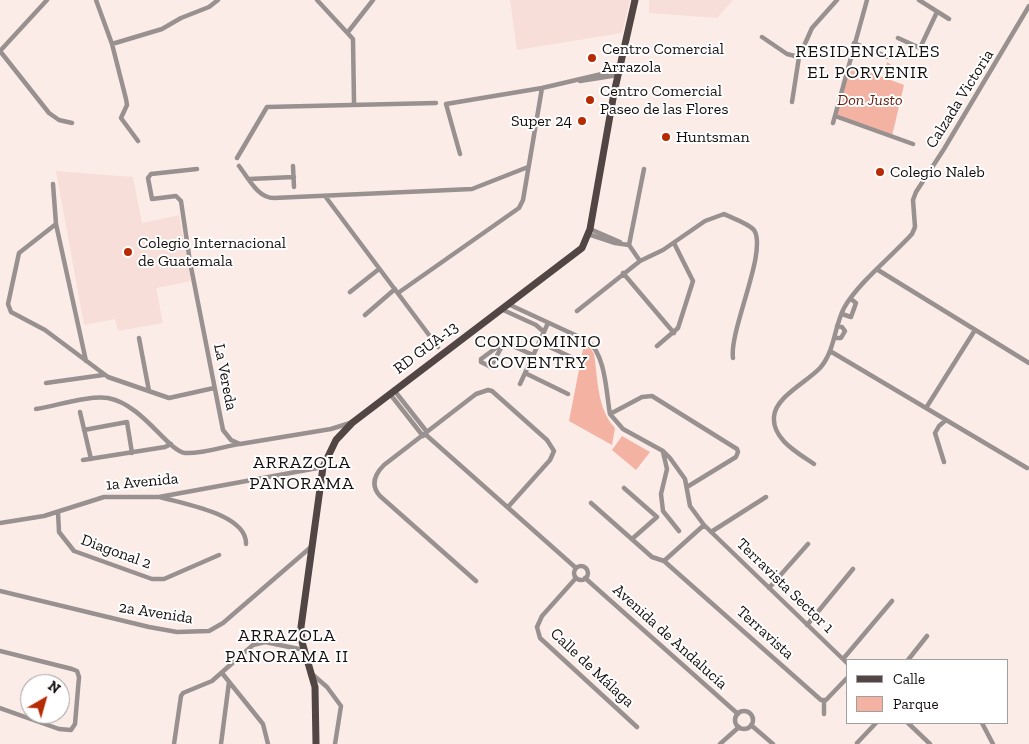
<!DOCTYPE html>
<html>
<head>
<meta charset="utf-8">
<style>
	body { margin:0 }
	#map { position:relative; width:1029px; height:744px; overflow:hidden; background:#fcece7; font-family:"Zilla Slab",serif }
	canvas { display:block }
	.legend { position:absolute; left:846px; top:659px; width:162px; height:65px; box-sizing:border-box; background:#fff; border:1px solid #a19f9f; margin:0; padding:6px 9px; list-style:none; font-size:15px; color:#150f0e }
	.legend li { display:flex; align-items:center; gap:10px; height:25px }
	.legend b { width:25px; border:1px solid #a19f9f }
	.north { position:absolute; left:20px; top:674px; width:50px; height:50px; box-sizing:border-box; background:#fff; border:1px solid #a19f9f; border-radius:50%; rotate:38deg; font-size:14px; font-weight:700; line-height:20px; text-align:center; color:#150f0e }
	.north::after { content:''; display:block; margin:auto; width:18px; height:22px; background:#b62b02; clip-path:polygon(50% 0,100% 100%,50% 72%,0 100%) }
</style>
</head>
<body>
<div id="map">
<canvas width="1029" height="744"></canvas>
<ul class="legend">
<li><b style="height:6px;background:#514643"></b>Calle</li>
<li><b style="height:14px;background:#f4b2a2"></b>Parque</li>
</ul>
<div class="north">N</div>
</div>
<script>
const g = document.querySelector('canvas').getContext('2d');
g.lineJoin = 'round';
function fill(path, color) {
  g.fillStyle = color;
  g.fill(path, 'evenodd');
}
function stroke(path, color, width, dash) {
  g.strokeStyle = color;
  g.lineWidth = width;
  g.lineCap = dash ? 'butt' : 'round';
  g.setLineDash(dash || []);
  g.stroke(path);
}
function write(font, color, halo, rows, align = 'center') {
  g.font = font + ' "Zilla Slab",serif';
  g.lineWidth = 4;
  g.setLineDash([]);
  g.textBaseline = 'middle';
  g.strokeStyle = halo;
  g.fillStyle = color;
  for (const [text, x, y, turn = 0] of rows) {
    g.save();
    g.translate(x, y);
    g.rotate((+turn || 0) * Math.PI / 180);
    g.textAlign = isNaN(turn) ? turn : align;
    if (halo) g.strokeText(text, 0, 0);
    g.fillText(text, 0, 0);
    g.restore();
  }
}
fill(new Path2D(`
	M510,0H630L622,33L517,50Z
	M649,0H733L717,18L649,13Z
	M56,171L133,177L142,223L179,215L191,281L156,288L163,323L118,331L115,319L84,325Z`), '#f7ded8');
fill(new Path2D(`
	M887,62L896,68L893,79L884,75Z
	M848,64L904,85L892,136L835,116Z
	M584,344L590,347L594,354C598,379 597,409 615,428L612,445L569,421Z
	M622,436L650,452L636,470L612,450Z`), '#f4b2a2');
stroke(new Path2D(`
	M96,0L112,44L126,99L127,105L121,118L138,141
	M317,0L353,39L354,103
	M919,0L949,19
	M348,32L373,0
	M762,37L787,54L799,57
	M898,38L920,48L937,12
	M854,43L888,57
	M112,44L162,29L181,18L209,7L218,0
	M0,51L49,113L59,120L72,123
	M0,51L47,0
	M580,81L618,75
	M792,102L799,57L812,28L837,0
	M835,116L913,144
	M833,123L867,0
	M460,154L446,104L542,88L619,70
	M237,158L267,107L436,103
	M239,166C249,179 258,198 274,198L472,189L528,167
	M293,166L294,187
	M197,169L151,174L148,178L152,199L176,196L181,201L190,262L223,430L231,440L240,444L331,429L350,423
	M249,179L294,177
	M53,184L56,224L86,361
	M325,196L438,347
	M56,224L19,253L8,304L11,312L45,330L108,377L169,398L214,388
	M590,229L620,242
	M588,234L615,243L629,245
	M640,261L629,245L644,169
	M878,270L1029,363
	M623,273L674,333
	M350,292L379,269
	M398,293L519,208L523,200L542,88
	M508,304L588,341C606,356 606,392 610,414L623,429L663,451L670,458L685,479L690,506L704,525L848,664
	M501,309L536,325L544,332
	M577,311L640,261L663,250L705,221L724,214C732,218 748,223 754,230C768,251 729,330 733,358
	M842,314L851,317L856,303L851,299
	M365,315L395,289
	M139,338L149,391
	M834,338H841L845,331L842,327L837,326
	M504,342L491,367L481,362V359L504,342L533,355
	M539,342L573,358
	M657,346L678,328L693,281L674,243
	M830,351L1027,468
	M525,373L568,394
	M46,383L103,375
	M520,384L548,323
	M394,390L427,432
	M390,394L423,436
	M926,408L975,330
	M36,409C56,406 89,395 108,398C142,404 168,451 185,453C202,454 222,447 239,444
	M80,412L91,459
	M610,414L642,397L652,396L737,449L738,452L736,457L687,487
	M84,430L127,422L132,453
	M425,434L576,568
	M663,452L667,469L661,494L663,511L679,531
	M83,460L165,447L171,444
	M944,462L935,433L939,426L946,420
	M814,464C798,453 772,439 774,417C775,397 807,382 820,368C835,351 834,327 844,308C857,284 893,255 912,234L915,227L913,200L916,192L944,149L1029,6
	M624,488L657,517L632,539
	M160,497C184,504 247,514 246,544
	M591,503L652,557L664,561L821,700H826L848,677
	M58,512L59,532L74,551L152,579H164L219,555
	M0,523L44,516L104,497H159L323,467
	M711,532L766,497
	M664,561L704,525
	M574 573a7 7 0 1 1 14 0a7 7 0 1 1-14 0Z
	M576,578L542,616L537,627L540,638L637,727
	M585,578L738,714
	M476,581L380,496C370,485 375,474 384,465L476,394L488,390L492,391L547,440L554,451L550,460L508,507
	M769,588L808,544
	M0,591L149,627L177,632L209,631L223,623L311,547
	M807,625L853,569
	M0,651L72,669L77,671L79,677L75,724L71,730L59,729L0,708
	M843,659L892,601
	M908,660L927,636
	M222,673L263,724L268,744
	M312,674L327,687L341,706L335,744
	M735 720a9 9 0 1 1 18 0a9 9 0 1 1-18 0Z
	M824,714V701
	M908,723L930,744
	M982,723L993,744
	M751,725L773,744
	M857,743L876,723
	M174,744L181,696L183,693L212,681L253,645L265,642L304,650
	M221,744L229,682
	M720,744L739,727`), '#989190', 4.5);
stroke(new Path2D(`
	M316,744L315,687L302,642L301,627L323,467L336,440L352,423L582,248L590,229L614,93L635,0`), '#514643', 7);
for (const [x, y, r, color] of [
	[592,58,5,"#b62b02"],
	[590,100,5,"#b62b02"],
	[582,121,5,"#b62b02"],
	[666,137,5,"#b62b02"],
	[880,172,5,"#b62b02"],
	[128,252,5,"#b62b02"]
]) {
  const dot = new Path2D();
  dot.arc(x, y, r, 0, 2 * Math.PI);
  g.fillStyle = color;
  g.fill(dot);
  stroke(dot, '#fff', 2);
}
write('16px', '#150f0e', '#fff', [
	["Centro Comercial",602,49],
	["Arrazola",602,67],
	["Centro Comercial",600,91],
	["Paseo de las Flores",600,109],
	["Super 24",572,121,"right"],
	["Huntsman",676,137],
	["Colegio Naleb",890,172],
	["Colegio Internacional",138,243],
	["de Guatemala",138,261]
], 'left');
write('16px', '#150f0e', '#fff', [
	["Calzada Victoria",960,99,-58],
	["RD GUA-13",426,348,-37],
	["La Vereda",225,377,79],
	["1a Avenida",142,482,-5],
	["Diagonal 2",116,552,20],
	["Terravista Sector 1",785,586,44],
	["2a Avenida",156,613,9],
	["Terravista",765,633,42],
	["Avenida de Andalucía",670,637,42],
	["Calle de Málaga",592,668,43]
]);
write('italic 16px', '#651e0d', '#fff', [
	["Don Justo",870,100]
]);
g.letterSpacing = '1px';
write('18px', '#150f0e', '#fff', [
	["RESIDENCIALES",868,52],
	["EL PORVENIR",868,73],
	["CONDOMINIO",538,342],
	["COVENTRY",538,363],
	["ARRAZOLA",302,463],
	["PANORAMA",302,484],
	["ARRAZOLA",287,636],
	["PANORAMA II",287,657]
]);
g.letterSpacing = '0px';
</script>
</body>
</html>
